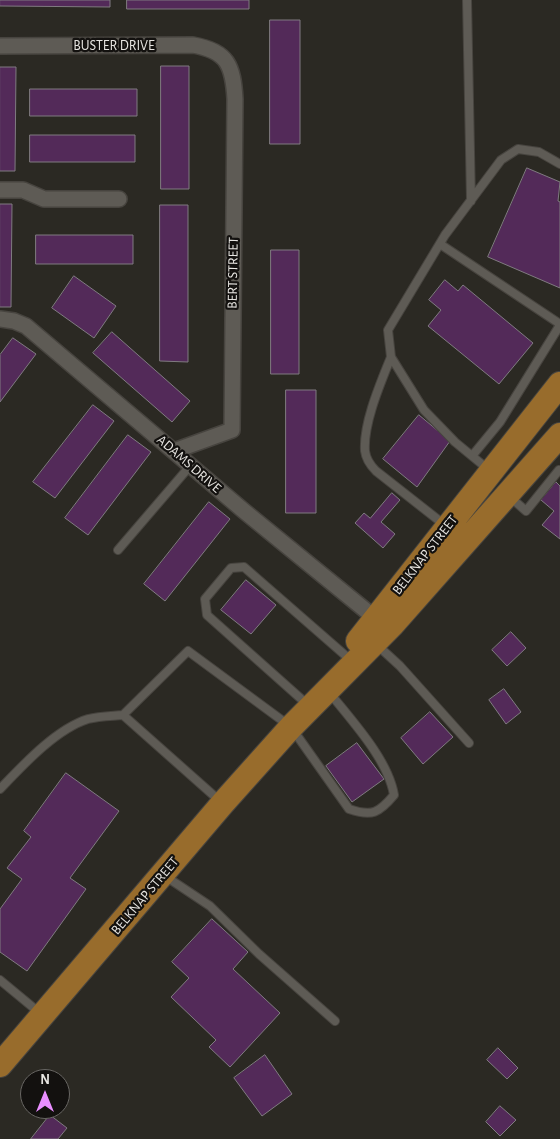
<!DOCTYPE html>
<html>
<head>
<meta charset="utf-8">
<style>
	body { margin:0 }
	#map { position:relative; width:560px; height:1139px; overflow:hidden; background:#2b2923; font-family:"Alegreya Sans",sans-serif }
	canvas { display:block }
	.north { position:absolute; left:20px; top:1069px; width:50px; height:50px; box-sizing:border-box; background:#13110f; border:1px solid #686663; border-radius:50%; rotate:0deg; font-size:14px; font-weight:700; line-height:20px; text-align:center; color:#e7e5e1 }
	.north::after { content:''; display:block; margin:auto; width:18px; height:22px; background:#e98eff; clip-path:polygon(50% 0,100% 100%,50% 72%,0 100%) }
</style>
</head>
<body>
<div id="map">
<canvas width="560" height="1139"></canvas>
<div class="north">N</div>
</div>
<script>
const g = document.querySelector('canvas').getContext('2d');
g.lineJoin = 'round';
function fill(path, color) {
  g.fillStyle = color;
  g.fill(path, 'evenodd');
}
function stroke(path, color, width, dash) {
  g.strokeStyle = color;
  g.lineWidth = width;
  g.lineCap = dash ? 'butt' : 'round';
  g.setLineDash(dash || []);
  g.stroke(path);
}
function write(font, color, halo, rows, align = 'center') {
  g.font = font + ' "Alegreya Sans",sans-serif';
  g.lineWidth = 4.5;
  g.setLineDash([]);
  g.textBaseline = 'middle';
  g.strokeStyle = halo;
  g.fillStyle = color;
  for (const [text, x, y, turn = 0] of rows) {
    g.save();
    g.translate(x, y);
    g.rotate((+turn || 0) * Math.PI / 180);
    g.textAlign = isNaN(turn) ? turn : align;
    if (halo) g.strokeText(text, 0, 0);
    g.fillText(text, 0, 0);
    g.restore();
  }
}
const building = new Path2D(`
	M0,0H110V7L0,6Z
	M127,0H249V9H127Z
	M270,20H300V144H270Z
	M161,66H189V189H161Z
	M0,67H16L15,171H0Z
	M30,89H137V116H30Z
	M30,135H135V162H30Z
	M527,168L560,182L558,201L560,202V288L488,257Z
	M0,204H12L11,307H0Z
	M160,205H188V362L160,361Z
	M36,235H133V264H36Z
	M271,250H299V374H271Z
	M74,276L116,306L94,338L52,308Z
	M445,280L458,291L463,285L533,343L499,384L428,326L441,310L429,300Z
	M112,332L190,401L172,422L93,353Z
	M13,338L36,354L0,402V355Z
	M286,390H316V513H286Z
	M93,405L114,421L55,498L33,482Z
	M419,415L450,441L417,487L383,459Z
	M128,435L151,452L88,535L65,518Z
	M556,482L560,486V539L542,525L554,511L541,500Z
	M392,493L400,500L381,522L395,534L383,548L355,523L364,513L370,518Z
	M209,502L230,519L165,601L144,584Z
	M246,580L276,605L251,634L221,610Z
	M511,632L526,648L507,666L492,650Z
	M504,689L521,712L506,724L489,700Z
	M430,712L453,737L423,764L401,738Z
	M357,743L384,779L352,802L326,766Z
	M66,773L119,811L70,878L86,889L27,971L0,952V909L22,879L7,868L31,837L24,831Z
	M212,919L248,952L233,969L280,1013L230,1067L209,1047L216,1040L171,997L189,978L172,962Z
	M498,1048L518,1068L507,1079L487,1060Z
	M265,1055L292,1094L262,1116L234,1078Z
	M500,1106L516,1120L500,1136L486,1122Z
	M50,1115L67,1128L58,1139H31Z`);
fill(building, '#532a59');
stroke(building, '#807b81', 1);
const lane = new Path2D(`
	M467,0L471,201
	M440,244L560,324
	M391,357C381,382 363,423 365,451C366,459 371,466 376,471L446,526
	M472,456L500,422L560,325
	M489,470L455,442L424,410L391,357L388,330L445,235L501,160L518,149L539,152L560,164
	M509,496L526,511L559,470
	M118,550L190,466
	M376,644L400,666L469,743
	M308,705L207,615L205,599L231,568L244,567L346,656
	M0,789C23,765 56,729 88,719C99,716 112,716 123,715
	M221,802L123,715L188,651L291,727L349,809C372,817 379,813 394,795C388,759 351,720 329,692
	M165,876L210,906L259,954L335,1021
	M0,980L41,1014`);
const street = new Path2D(`
	M0,46L193,45C228,51 233,66 235,99L232,430L174,451
	M0,190H23L44,199H119
	M0,319L14,321L26,326L244,511L375,618`);
const primary = new Path2D(`
	M358,641L560,384
	M0,1065L223,803L291,727L393,624L560,435`);
stroke(lane, '#47443f', 10);
stroke(street, '#47443f', 18);
stroke(primary, '#47443f', 26);
stroke(lane, '#5e5b55', 8);
stroke(street, '#5e5b55', 15);
stroke(primary, '#986c2c', 24);
write('14px', '#e7e5e1', '#13110f', [
	["BUSTER DRIVE",114,46],
	["BERT STREET",233,273,-89],
	["ADAMS DRIVE",189,464,41],
	["BELKNAP STREET",425,555,-52],
	["BELKNAP STREET",145,896,-50]
]);
</script>
</body>
</html>
